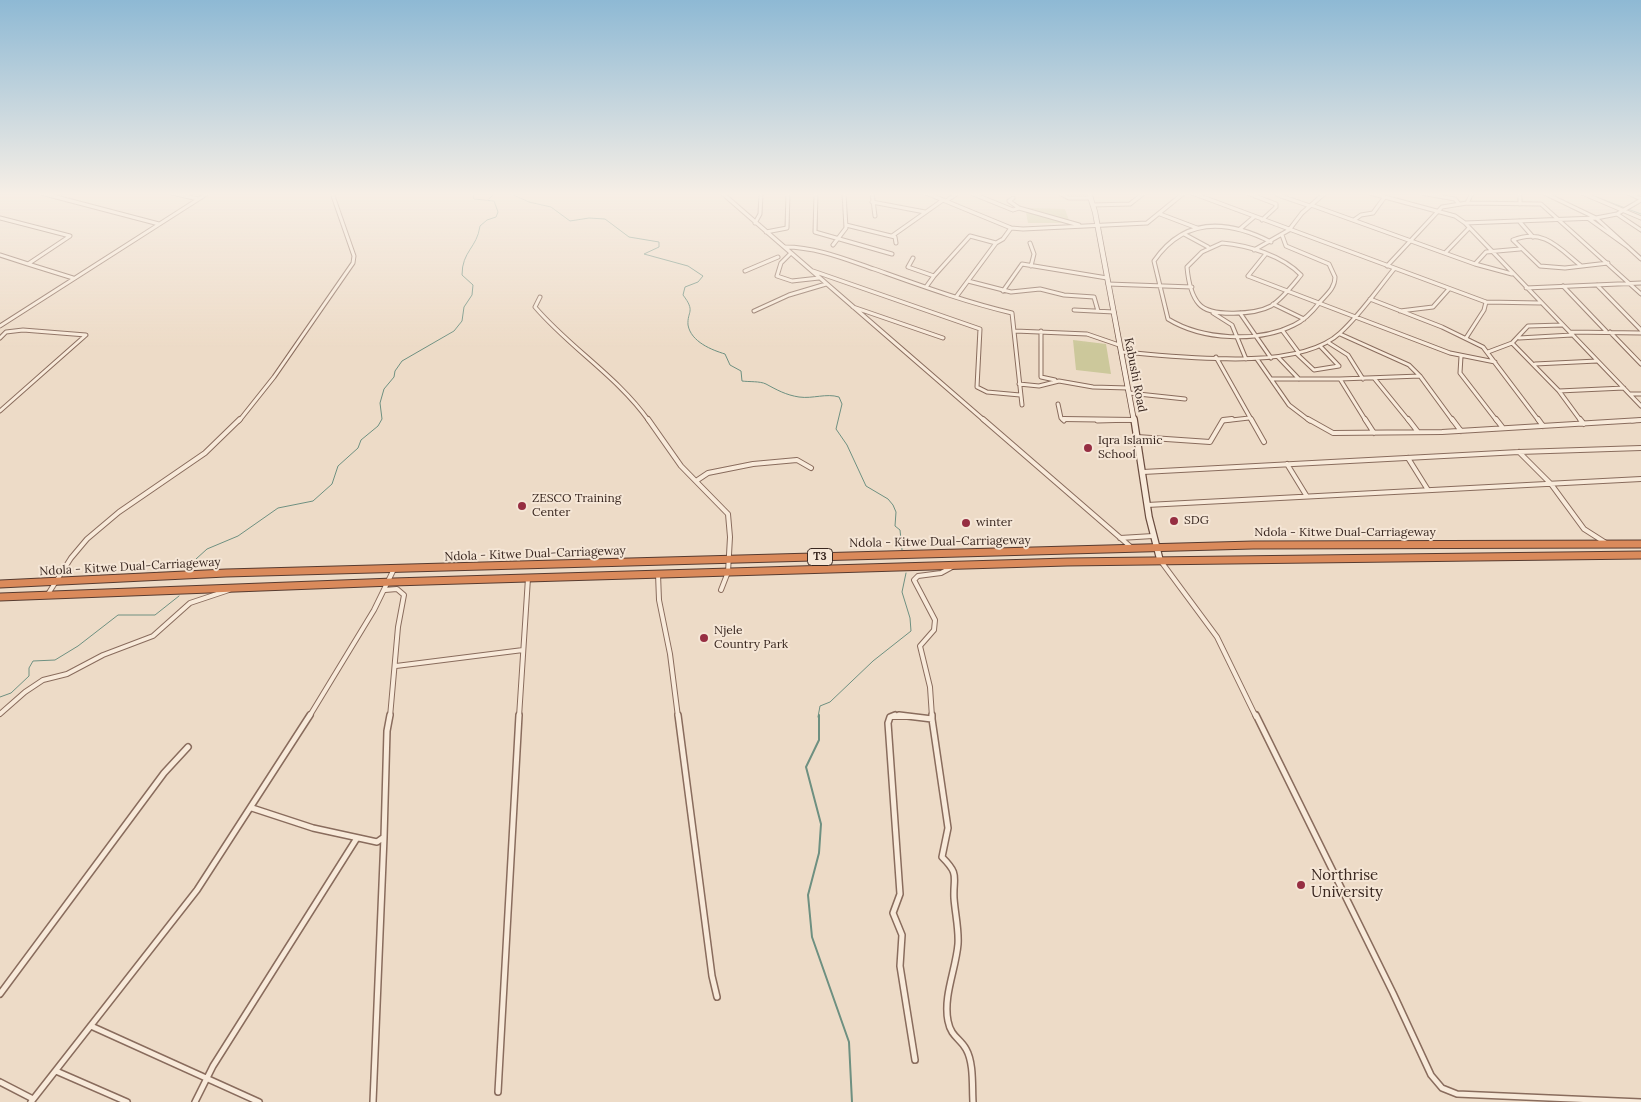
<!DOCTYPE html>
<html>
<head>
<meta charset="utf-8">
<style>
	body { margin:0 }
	canvas { display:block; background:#eddbc7 }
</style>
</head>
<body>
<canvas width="1641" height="1102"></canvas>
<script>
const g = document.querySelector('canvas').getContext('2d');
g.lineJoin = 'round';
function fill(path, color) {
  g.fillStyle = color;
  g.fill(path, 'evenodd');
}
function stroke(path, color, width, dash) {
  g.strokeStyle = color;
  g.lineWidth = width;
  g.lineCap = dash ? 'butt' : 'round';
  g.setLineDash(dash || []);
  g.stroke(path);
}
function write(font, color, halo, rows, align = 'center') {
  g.font = font + ' Lora,serif';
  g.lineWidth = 4;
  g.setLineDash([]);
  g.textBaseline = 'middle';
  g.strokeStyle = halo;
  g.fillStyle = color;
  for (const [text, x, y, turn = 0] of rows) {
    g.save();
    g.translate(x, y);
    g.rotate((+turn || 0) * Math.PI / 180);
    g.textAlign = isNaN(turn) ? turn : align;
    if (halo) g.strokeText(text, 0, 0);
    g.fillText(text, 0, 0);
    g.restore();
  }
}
fill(new Path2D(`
	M1025,208L1065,209L1070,223H1028Z
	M1073,340L1106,344L1111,374L1076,370Z`), '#ccc89b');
stroke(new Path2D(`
	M509,193L529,202L551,207L570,221L589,218L605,219L629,237L659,242V247L644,254L688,266L703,276L698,282L685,287L683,295C696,312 687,311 688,325C691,342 712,350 725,354L730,365L741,371L742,381C749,382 760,381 766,384C777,390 786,395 799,397C813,399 826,393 839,397L842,404L836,429L847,445L866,486L888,499L893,505L896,512L895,526L900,530L902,550
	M1586,193L1641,214
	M489,199L495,193
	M190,570L196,559L207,549L238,536L278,508L313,501L332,484L338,466L358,448L361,440L378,426L382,419L380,403L384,389L394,377L395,371L402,361L454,331L462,321L464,307L472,295L473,285L462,275C462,251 477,248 480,226L487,220L496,217L498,212L494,201L474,199L472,193
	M0,697L11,693L29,676V668L33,661L55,660L78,646L118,615H155L179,596
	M818,717L820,706L830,702L873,661L911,631L910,618L902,592L906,573`), '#6e9081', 1);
stroke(new Path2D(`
	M819,715V740L806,767L821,824L819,853L808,895L812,937L849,1042L852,1102`), '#6e9081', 2);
const streetFar2 = new Path2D(`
	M41,193L159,224
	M172,193L198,199
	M722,193L985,421
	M816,193L815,232L892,254
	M872,193L875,216
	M926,193L1011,228L1023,229L1147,223L1184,193
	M971,193L1013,210L1019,208
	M1059,193L1069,198H1091
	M1192,193L1486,302L1540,303
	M1247,193L1276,204V207L1262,220
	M1280,193L1278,195L1310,206
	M1370,193L1455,216L1465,223
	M1421,193L1455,199L1459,204
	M1520,193V204
	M1544,193L1596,218L1641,259
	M1582,193L1641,218
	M1628,193L1641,199
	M1013,198L1009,201L1019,208L1079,225
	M1641,200L1617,214L1596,218L1465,223L1641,406
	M946,201L958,193
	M872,202L925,212
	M1467,203L1472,193
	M1093,205L1130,204L1144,193
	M1311,205L1475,264L1512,274
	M1160,214L1197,228
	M1617,214L1641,230
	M0,218L70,236L28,264L73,278
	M1589,219L1628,247
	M1354,220L1361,215L1373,213L1384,198
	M1519,221L1533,237
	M755,223L760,214L761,193
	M846,225L895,237L896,243
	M1240,229L1254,217
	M766,232L787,228L788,193
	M1184,234L1208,247
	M892,236L943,200
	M1271,242C1228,220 1185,216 1154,261L1168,319C1202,340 1258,343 1294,325C1305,320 1313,311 1320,302C1327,294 1335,288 1335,277L1329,264L1286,246L1282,235
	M1030,243L1034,254L1031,266
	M1222,243C1248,245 1283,256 1301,275C1292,286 1283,298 1271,306C1256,314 1211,318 1199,304C1191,295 1188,278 1187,267L1202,252Z
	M833,245L846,228L844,193
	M785,247C816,247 845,259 874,269C919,285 965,302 1012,313L1022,405
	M1254,250L1289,230L1302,213L1325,193
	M791,253L781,263L777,276L792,281L819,278
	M1445,253L1469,228
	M0,255L28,264
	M1265,255L1248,276L1450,353L1495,362
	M913,258L908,267L934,276L970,236L996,243
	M1475,264L1486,252L1520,249
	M1580,265C1558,247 1543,228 1513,240L1540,266L1565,268L1608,263
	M1387,266L1442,207L1467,203L1541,204L1641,294
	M745,271L778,257
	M813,271L980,329L977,387L987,392L1020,395
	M968,281L1011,292L1040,289L1064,295L1094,297L1098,311
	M1108,284L1192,287
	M1597,285L1641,330
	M1563,286L1606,331
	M926,287L934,276
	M1526,288L1641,283
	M1003,291L1022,264L1107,278
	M540,297L535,307C570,348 617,376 649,421
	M956,297L996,243L1003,239L1011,228
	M1370,299L1442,327L1483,347L1539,421
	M1273,304L1304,319
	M853,307L943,338
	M1074,310L1114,312
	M754,311L789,295L826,284
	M1400,311L1433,307L1449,289
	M1213,313L1232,325L1246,359
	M1240,313L1271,358
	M0,326L208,193
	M1282,330L1299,353
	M1015,331L1087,334L1119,345
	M1041,331V377L1055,380
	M1570,332L1641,333
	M1610,332L1641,364
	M1340,334L1409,365L1420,376L1453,421
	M0,338L6,332L23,330L86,335L0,411
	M1466,338L1484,310L1486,302
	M1519,338L1572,335
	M1329,343L1348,355L1363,379
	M1512,343L1559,391L1624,388
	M1121,352C1177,356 1297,373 1340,333C1360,315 1377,290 1394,269
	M1488,352L1512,343L1528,326L1562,325
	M1297,354L1314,370L1339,366L1321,347
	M1461,356L1460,373L1497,421
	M1216,357L1252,421
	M1278,357L1299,379
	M1257,359L1289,405L1310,421
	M1535,364L1597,361
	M1374,378L1409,421
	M1271,379H1340
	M1019,384L1039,386L1059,381L1093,387L1128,388
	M1559,391L1581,421
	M1129,393L1185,399
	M1630,394H1641
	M1058,404L1061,418L1064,421
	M239,421L274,377L353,263L354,256L332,193
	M1097,421L1134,420
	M1223,421L1249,418
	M1366,421L1340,379L1420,376
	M1632,421L1641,420`);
const streetFar1 = new Path2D(`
	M648,419L681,466L728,514L730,537L728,572L721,590
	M983,419L1132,548
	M1063,419L1134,420
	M1251,419L1264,442
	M1308,419L1333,433L1442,432L1641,420
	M1365,419L1374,433
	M1408,419L1418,432
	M1452,419L1461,431
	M1496,419L1503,428
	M1538,419L1543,426
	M1580,419L1584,424
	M1137,437L1210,442L1223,420L1232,419
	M1519,452L1551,484L1584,529L1606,543
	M1408,458L1428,490
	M1287,464L1306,495
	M1143,472L1519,452L1641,448
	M696,481L708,473L753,464L797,460L811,468
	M1147,505L1641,479
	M1120,538L1153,536
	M1160,560L1217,637L1256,717
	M658,574L659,600L670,654L678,717
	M385,590L397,589L404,595L398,627L390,717
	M48,594L71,558L87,539L119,512L205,453L240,419
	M396,666L523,650
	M0,714L25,692L43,680L67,674L103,655L153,636L190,603L229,590
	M309,717L374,610L394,569
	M519,717L528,578
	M891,717H910
	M932,717L930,687L920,646L934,630L935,620L914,580L918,576L941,573L952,567`);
const street = new Path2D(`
	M678,715L712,976L717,997
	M895,715L890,717L888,723L900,894L893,913L902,935L900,966L915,1060
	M899,715L932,719V715
	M1256,715L1393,993L1431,1075L1442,1088L1457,1094L1641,1102
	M932,719L948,828L942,857C960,875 953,876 954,898C955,913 959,929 958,944C956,969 943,996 948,1021C951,1037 960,1038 966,1049C974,1063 972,1086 973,1102
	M252,808L313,828L377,842L384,837L387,731L390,715
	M0,994L164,773L188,747
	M91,1026L259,1102
	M56,1071L127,1102
	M0,1082L33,1099
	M498,1092L519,715
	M31,1102L197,890L310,715
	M195,1102L213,1066L357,838
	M373,1102L384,837`);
const secondaryFar1 = new Path2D(`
	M1089,193L1095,212L1134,421`);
const secondary = new Path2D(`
	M1134,419L1149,517L1160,560`);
const highway = new Path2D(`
	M0,584L226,573L1253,545L1641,544
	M0,597L393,582L1067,562L1641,555`);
stroke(streetFar2, '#896c5d', 5);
stroke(streetFar1, '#896c5d', 6);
stroke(street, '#896c5d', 8);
stroke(secondaryFar1, '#6b4d40', 6);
stroke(secondary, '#6b4d40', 8);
stroke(highway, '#573b30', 9);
stroke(streetFar2, '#f8eada', 3);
stroke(streetFar1, '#f8eada', 4);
stroke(street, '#f8eada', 5);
stroke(secondaryFar1, '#f8eada', 4.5);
stroke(secondary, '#f8eada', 5.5);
stroke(highway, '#da8a5b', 7);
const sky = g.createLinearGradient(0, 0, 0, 347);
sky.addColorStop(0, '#8eb9d4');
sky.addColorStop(0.56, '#f7efe6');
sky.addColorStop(1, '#f7efe600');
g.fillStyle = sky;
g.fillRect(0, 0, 1641, 347);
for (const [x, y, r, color] of [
	[1088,448,5,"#962e42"],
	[522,506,5,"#962e42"],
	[1174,521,5,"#962e42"],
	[966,523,5,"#962e42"],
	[704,638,5,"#962e42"],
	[1301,885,5,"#962e42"]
]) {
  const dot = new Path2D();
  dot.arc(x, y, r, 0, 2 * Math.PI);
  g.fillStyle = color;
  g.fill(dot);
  stroke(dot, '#f5e6d6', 2);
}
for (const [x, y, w] of [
	[820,557,25]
]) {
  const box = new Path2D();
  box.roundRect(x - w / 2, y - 8.5, w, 17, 4);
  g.fillStyle = '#f5e6d6';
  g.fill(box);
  stroke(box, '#392720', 1);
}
write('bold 11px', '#392720', null, [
	["T3",820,557]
]);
write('12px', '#392720', '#f5e6d6', [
	["Kabushi Road",1135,375,79],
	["Ndola - Kitwe Dual-Carriageway",1345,533],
	["Ndola - Kitwe Dual-Carriageway",940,542,-1],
	["Ndola - Kitwe Dual-Carriageway",535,554,-2],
	["Ndola - Kitwe Dual-Carriageway",130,567,-3]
]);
write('12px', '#392720', '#f5e6d6', [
	["Iqra Islamic",1098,441],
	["School",1098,455],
	["ZESCO Training",532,499],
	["Center",532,513],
	["SDG",1184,521],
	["winter",976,523],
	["Njele",714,631],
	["Country Park",714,645]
], 'left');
write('15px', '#392720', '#f5e6d6', [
	["Northrise",1311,876],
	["University",1311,893]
], 'left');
</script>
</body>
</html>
